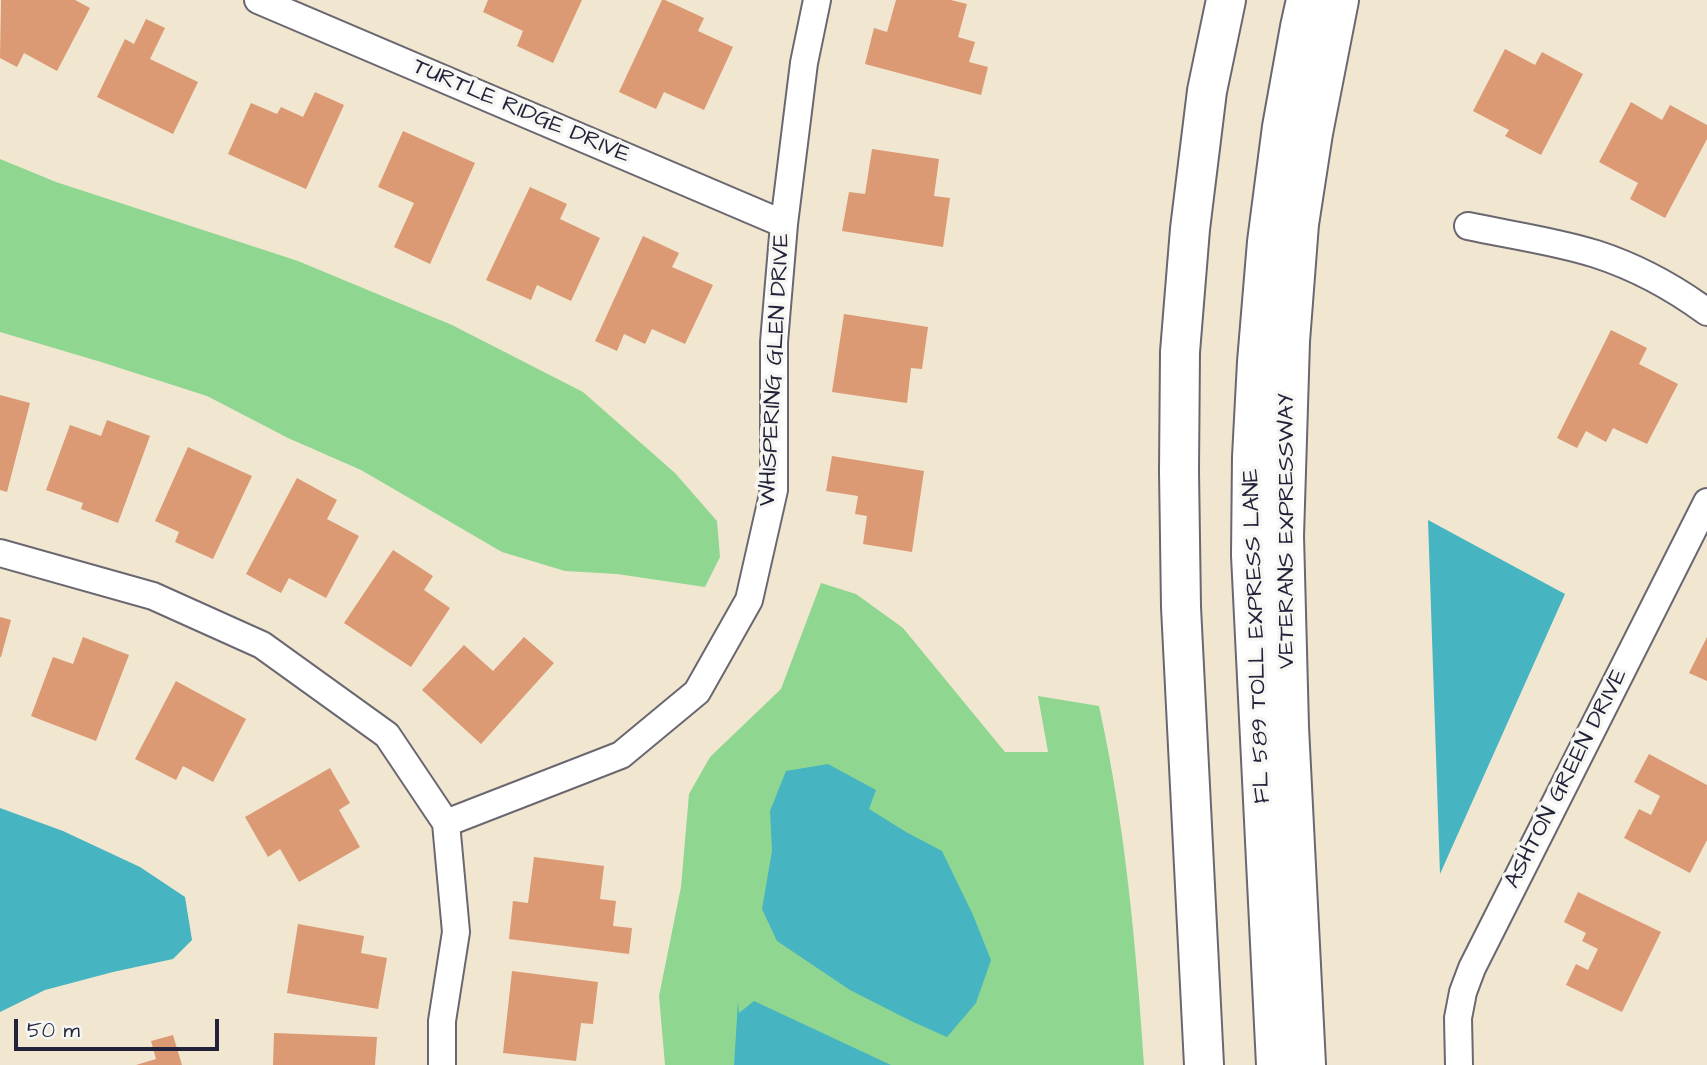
<!DOCTYPE html>
<html>
<head>
<meta charset="utf-8">
<style>
	body { margin:0 }
	#map { position:relative; width:1707px; height:1065px; overflow:hidden; background:#f1e7d1; font-family:"Architects Daughter",sans-serif }
	canvas { display:block }
	.scale { position:absolute; left:14px; top:1019px; width:205px; height:32px; box-sizing:border-box; border:4px solid #22223b; border-top:0; padding-left:9px; font-size:21px; line-height:24px; white-space:nowrap; color:#22223b; -webkit-text-stroke:5px #f6f6f2; paint-order:stroke }
</style>
</head>
<body>
<div id="map">
<canvas width="1707" height="1065"></canvas>
<div class="scale">50 m</div>
</div>
<script>
const g = document.querySelector('canvas').getContext('2d');
g.lineJoin = 'round';
function fill(path, color) {
  g.fillStyle = color;
  g.fill(path, 'evenodd');
}
function stroke(path, color, width, dash) {
  g.strokeStyle = color;
  g.lineWidth = width;
  g.lineCap = dash ? 'butt' : 'round';
  g.setLineDash(dash || []);
  g.stroke(path);
}
function write(font, color, halo, rows, align = 'center') {
  g.font = font + ' "Architects Daughter",sans-serif';
  g.lineWidth = 7;
  g.setLineDash([]);
  g.textBaseline = 'middle';
  g.strokeStyle = halo;
  g.fillStyle = color;
  for (const [text, x, y, turn = 0] of rows) {
    g.save();
    g.translate(x, y);
    g.rotate((+turn || 0) * Math.PI / 180);
    g.textAlign = isNaN(turn) ? turn : align;
    if (halo) g.strokeText(text, 0, 0);
    g.fillText(text, 0, 0);
    g.restore();
  }
}
fill(new Path2D(`
	M0,159L56,182L298,261L452,325L583,392L675,473L717,521L720,557L705,587L617,574L565,571L502,552L361,470L288,438L207,396L101,362L0,332Z
	M821,583L856,594L903,628L1005,752H1048L1038,696L1099,706C1125,824 1136,944 1144,1065H665L659,996L681,887L689,794L710,757L781,689Z`), '#8fd690');
fill(new Path2D(`
	M1428,520L1565,594L1440,874Z
	M828,764L876,790L869,809L906,832L942,851L973,915L991,960L976,1003L947,1037L911,1021L850,990L777,941L762,909L772,851L770,811L786,771Z
	M0,808L63,831L140,867L185,897L192,940L173,959L113,972L45,990L0,1012Z
	M754,1001L891,1065H734L738,1002L739,1013Z`), '#46b4c1');
fill(new Path2D(`
	M1,0H75L90,8L57,71L24,53L17,67L0,58Z
	M488,0H582L553,63L517,46L523,31L483,12Z
	M662,0H665L704,18L698,31L733,47L704,110L664,92L656,109L619,92Z
	M896,0H951L967,4L958,37L975,42L969,62L988,67L981,95L865,64L874,28L887,32Z
	M146,19L165,28L150,59L198,82L173,134L97,97L125,39L134,44Z
	M1505,49L1535,65L1542,52L1583,74L1541,155L1505,136L1509,130L1473,111Z
	M315,92L344,105L306,189L228,154L251,103L277,114L281,107L303,117Z
	M1631,102L1662,120L1670,105L1707,125V139L1665,218L1630,199L1638,183L1599,162Z
	M403,131L475,163L430,264L394,247L414,203L378,187Z
	M872,149L939,159L934,196L950,198L943,247L842,231L849,192L865,194Z
	M530,187L567,204L560,219L600,238L571,301L537,285L531,300L486,280Z
	M643,236L679,253L672,267L713,285L685,344L652,329L645,344L624,334L617,351L595,341Z
	M844,314L928,327L922,369L911,368L907,403L832,392Z
	M1611,330L1647,348L1639,364L1678,384L1647,444L1613,428L1606,442L1586,431L1577,448L1557,438Z
	M0,395L30,403L7,492L0,490Z
	M107,420L150,436L118,523L81,509L83,503L46,490L70,425L101,436Z
	M188,447L252,476L213,559L175,542L179,532L155,521Z
	M832,456L924,471L912,552L863,544L867,516L855,514L858,496L826,491Z
	M297,478L337,500L327,519L359,536L326,598L289,578L281,593L246,574Z
	M393,550L433,576L424,590L450,608L411,667L344,623Z
	M0,617L11,620L1,657H0Z
	M83,637L129,655L96,741L31,716L53,657L73,664Z
	M524,637L554,663L481,744L422,690L464,645L493,671Z
	M1707,637V681L1689,673Z
	M176,681L246,719L213,782L183,766L176,780L135,759Z
	M1649,754L1707,785V840L1690,873L1624,838L1639,809L1651,815L1660,796L1634,782Z
	M330,768L350,803L339,810L360,847L299,882L280,849L268,857L245,817Z
	M534,857L604,866L600,899L616,901L613,926L632,928L629,954L509,939L513,901L528,903Z
	M1578,892L1661,932L1622,1012L1566,985L1576,964L1588,970L1598,949L1582,941L1586,933L1564,922Z
	M298,924L364,936L361,953L387,958L378,1009L287,993Z
	M512,971L598,982L593,1024L581,1023L576,1061L503,1053Z
	M274,1033L377,1037L375,1065H273Z
	M173,1035L182,1065H136L156,1059L151,1041Z`), '#db9974');
const minor = new Path2D(`
	M258,0L784,224
	M1468,226C1510,235 1555,241 1596,254C1636,267 1673,287 1707,312
	M0,553L153,596L262,645L387,735L446,823L456,932L442,1021V1065
	M446,823L621,755L697,692L749,600L774,490V342L784,224L804,63L817,0
	M1459,1065L1458,1018L1463,992L1472,968L1707,502`);
const motorway = new Path2D(`
	M1204,1065L1181,607L1179,471L1180,352L1190,229L1207,91L1226,0
	M1276,1065L1251,555L1252,457L1257,362L1267,242L1282,127L1300,27L1306,0
	M1306,1065L1289,727L1284,536L1290,341L1299,224L1313,133L1339,0`);
stroke(minor, '#6a6770', 30);
stroke(motorway, '#6a6770', 42);
stroke(minor, '#fff', 26);
stroke(motorway, '#fff', 38);
write('23px', '#22223b', '#f6f6f2', [
	["TURTLE RIDGE DRIVE",521,112,23],
	["WHISPERING GLEN DRIVE",776,370,-87],
	["VETERANS EXPRESSWAY",1288,531,-90],
	["FL 589 TOLL EXPRESS LANE",1258,636,-92],
	["ASHTON GREEN DRIVE",1567,779,-63]
]);
</script>
</body>
</html>
